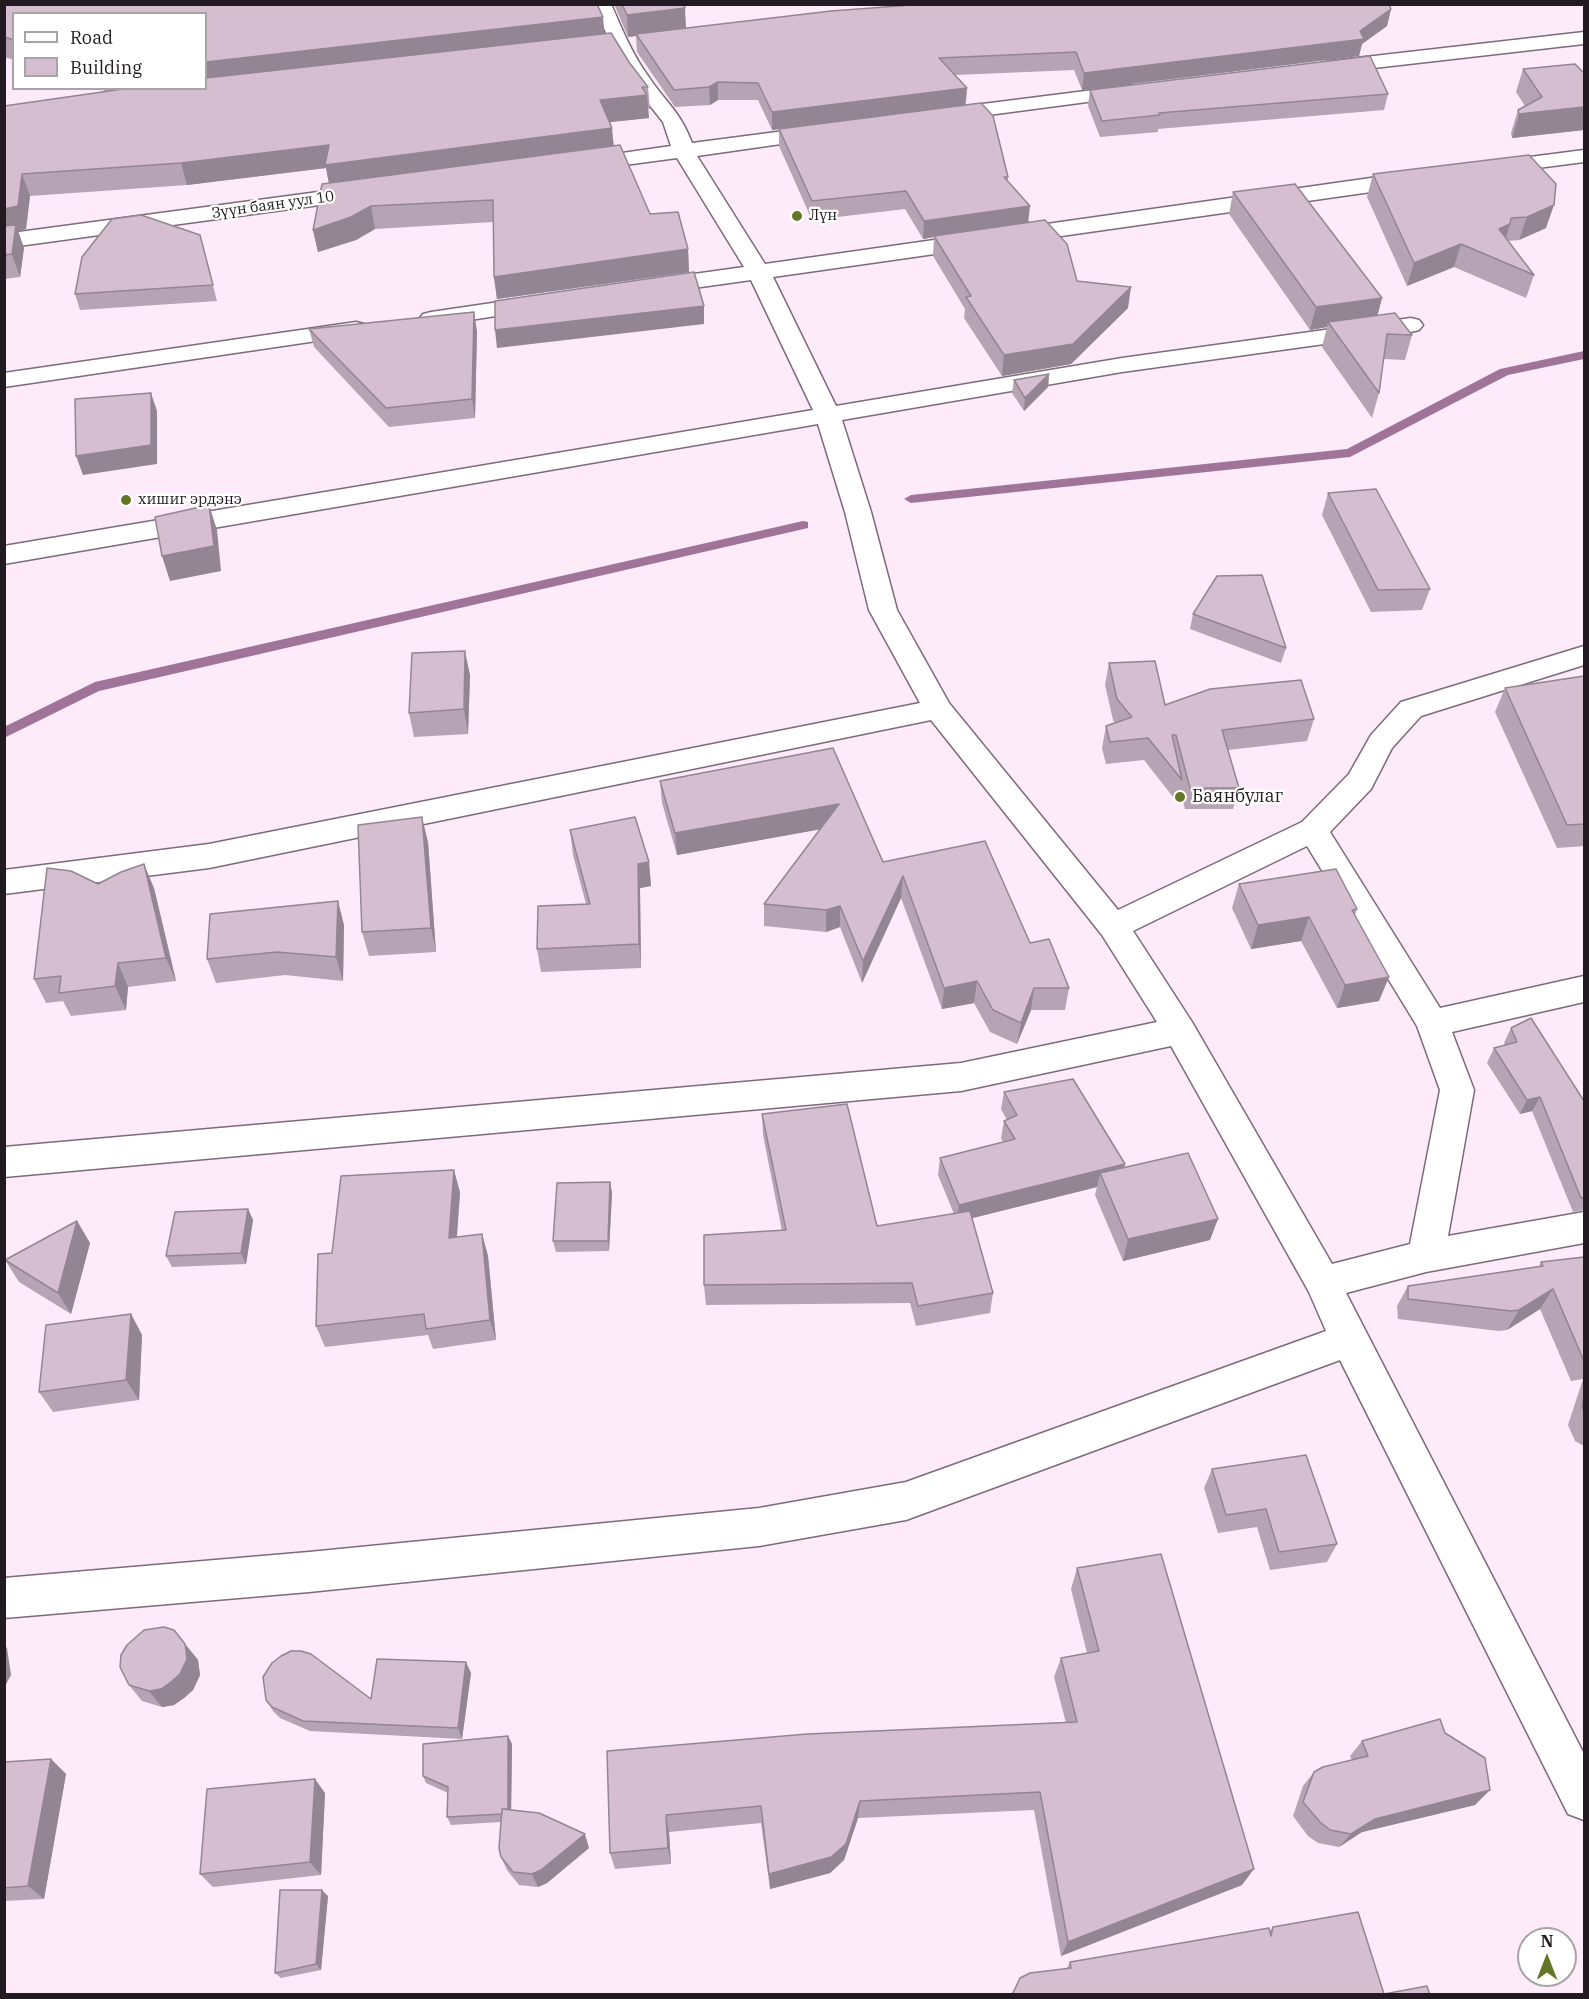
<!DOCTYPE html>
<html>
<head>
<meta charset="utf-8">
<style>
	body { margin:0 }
	#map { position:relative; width:1589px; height:1999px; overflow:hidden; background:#fdebfa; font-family:"IBM Plex Serif",serif }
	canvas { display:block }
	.frame { position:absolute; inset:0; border:6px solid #221a21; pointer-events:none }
	.legend { position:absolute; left:12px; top:12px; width:195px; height:78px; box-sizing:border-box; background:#fff; border:2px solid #a7a3a6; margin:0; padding:8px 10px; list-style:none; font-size:18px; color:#221a21 }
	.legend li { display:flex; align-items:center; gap:12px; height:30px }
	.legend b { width:30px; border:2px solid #a7a3a6 }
	.north { position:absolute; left:1517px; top:1927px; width:60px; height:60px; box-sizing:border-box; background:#fff; border:2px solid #a7a3a6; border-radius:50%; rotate:0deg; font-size:16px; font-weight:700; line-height:24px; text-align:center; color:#221a21 }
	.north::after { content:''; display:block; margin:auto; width:21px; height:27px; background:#627625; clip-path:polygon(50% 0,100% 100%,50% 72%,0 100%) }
</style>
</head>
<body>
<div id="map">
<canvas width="1589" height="1999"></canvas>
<div class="frame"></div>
<ul class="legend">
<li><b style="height:8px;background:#fff"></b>Road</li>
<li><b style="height:16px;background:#d4bed0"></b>Building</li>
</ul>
<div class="north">N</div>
</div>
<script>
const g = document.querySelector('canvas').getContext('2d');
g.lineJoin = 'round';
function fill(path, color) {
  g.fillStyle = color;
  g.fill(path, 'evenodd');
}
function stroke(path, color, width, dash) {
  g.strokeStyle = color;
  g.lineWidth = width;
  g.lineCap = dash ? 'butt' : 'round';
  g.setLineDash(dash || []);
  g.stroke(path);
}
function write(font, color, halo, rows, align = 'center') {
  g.font = font + ' "IBM Plex Serif",serif';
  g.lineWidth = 4.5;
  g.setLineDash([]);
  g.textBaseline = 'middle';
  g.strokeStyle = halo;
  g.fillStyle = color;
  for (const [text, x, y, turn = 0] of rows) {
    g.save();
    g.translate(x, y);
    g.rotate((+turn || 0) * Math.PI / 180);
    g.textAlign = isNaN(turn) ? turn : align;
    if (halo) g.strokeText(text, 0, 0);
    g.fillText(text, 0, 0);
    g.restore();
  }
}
fill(new Path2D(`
	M1584,351V359L1508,375L1350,457L911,503L904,499L911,495L1347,449L1500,369Z
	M803,521L808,522V528L99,691L4,738V727L95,682Z`), '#a07499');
const minor = new Path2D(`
	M592,4H611C622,29 632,54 648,76C666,103 680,111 692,143L823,126L830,128L834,132L830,136L823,138L697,156L765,264L1413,172L1421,174L1424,179L1421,184L1413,186L773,277L836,406L1122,358L1411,318L1419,320L1423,325L1419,330L1411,332L1122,372L842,420L871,512L897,610L949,703L1118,910L1302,822L1349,774L1371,735L1401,702L1584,646V665L1421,716L1392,748L1371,789L1330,832L1440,1008L1584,976V1002L1452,1032L1474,1090L1448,1236L1584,1212V1243L1426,1272L1346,1293L1584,1754V1820L1568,1814L1340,1360L906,1520L759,1546L309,1592L4,1618V1578L309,1552L759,1508L906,1482L1326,1331L1309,1292L1171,1046L961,1091L4,1177V1147L961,1063L1157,1022L1102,935L931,720L209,868L4,894V870L209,844L920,703L869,610L845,512L818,424L4,564V546L813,410L751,280L651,294L643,292L639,287L643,282L651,280L744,267L677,158L580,171L572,170L569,165L572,160L580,159L671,146L663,122L629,79ZM1307,846L1417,1026L1440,1090L1410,1244L1332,1264L1192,1022L1133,931Z
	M1584,32V44L1330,73L1323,71L1320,67L1323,63L1330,61Z
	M1133,85L1140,87L1143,91L1140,95L943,121L936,119L933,115L936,111L943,109Z
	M1584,150V162L1491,174L1483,173L1480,168L1483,163L1491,162Z
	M363,186L371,188L374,193L371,198L4,248V234Z
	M540,296L548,298L552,303L548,308L431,326L423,324L419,319L423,314L431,312Z
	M356,322L364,324L368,329L364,334L4,387V373Z`);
stroke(minor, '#7d6a7a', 3);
fill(minor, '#fff');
fill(new Path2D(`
	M4,4L604,34L648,87L650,109H648L649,118L610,122L614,146L650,214L688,249L689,272L497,299L494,277L493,222L375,229L356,240L318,252L313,230L329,184L326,168L187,185L30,196L26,229L18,231L24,248L20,277L4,279V106L107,92L98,88H206L14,14V60L4,57Z
	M614,4H684L686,28L1391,9L1387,26L1362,44L1359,56L1082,90L1074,70L955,75L967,88L966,105L1008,177V182L1029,222L1077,281L1128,308L1071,364L1002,376L964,318L965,309L933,256L934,237L923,239L905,209L812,220L779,146V129L772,130L758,100H718L710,105L675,107L637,52L636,36L628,37Z
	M1523,69L1584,73V130L1512,138L1511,133L1518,110L1525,106L1516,92Z
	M1090,90L1388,94L1384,110L1158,129V132L1100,137L1088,106Z
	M1529,155L1546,228L1519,240L1508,241L1534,275L1526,298L1454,267L1407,286L1367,197L1373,174Z
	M1233,192L1382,298L1377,315L1412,335L1405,360L1383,359L1379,393L1372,418L1322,347L1327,327L1310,330L1229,214Z
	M200,235L217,301L80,310L75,294Z
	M309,329L477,331L475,418L389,427L314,347Z
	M1049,374L1048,387L1024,411L1012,393L1014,380Z
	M1328,493L1430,589L1422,610L1371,612L1322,515Z
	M1193,614L1286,648L1281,663L1190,629Z
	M1109,663L1165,705L1314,719L1307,741L1228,750L1239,788L1233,809H1185L1180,791L1177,802L1144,760L1106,764L1102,748L1106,726L1115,723L1113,720L1105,685Z
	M470,675L468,734L414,737L409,713Z
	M1584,676V846L1557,848L1495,712L1505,688Z
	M833,748L883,862L1030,943L1069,988L1065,1010H1031L1017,1044L990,1032L974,1003L942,1009L901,898L862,983L840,927L826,932L764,926V904L820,829L677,855L662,803L660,781Z
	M570,830L649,862L651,886L640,888L641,968L541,972L537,949L586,904L573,855Z
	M428,842L436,952L369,956L362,932Z
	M98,884L154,888L176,981L128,987L126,1010L71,1016L63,1001L46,1003L34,979Z
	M1239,884L1357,909L1355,915L1379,1001L1337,1008L1301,941L1251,949L1232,908Z
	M344,925L343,981L285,975L216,983L207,959Z
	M1511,1028L1584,1101V1211V1210L1573,1212L1532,1111L1520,1114L1487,1063L1494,1048L1505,1045L1504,1043Z
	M1004,1092L1124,1168L1210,1240L1123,1261L1095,1195L1097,1187L972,1218L993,1293L990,1313L916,1326L910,1303L706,1305L704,1285L782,1231L763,1135L762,1114L877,1226L954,1214L938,1175L940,1158L1003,1142L1001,1138L1004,1121L1007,1120L1001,1109Z
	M610,1182L612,1193L609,1251L556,1252L553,1241Z
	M460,1192L457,1237L482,1234L488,1256L496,1340L433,1349L428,1335L325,1347L316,1326L332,1253Z
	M248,1209L253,1220L246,1264L172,1267L166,1256Z
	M77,1221L90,1243L71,1314L19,1282L5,1260Z
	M1584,1257V1446L1575,1441L1568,1425L1583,1379L1571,1381L1540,1309L1507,1330L1499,1331L1398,1319L1397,1306L1408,1286L1539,1266L1541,1262Z
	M131,1314L142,1335L139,1400L53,1412L39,1392Z
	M1212,1469L1337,1544L1327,1562L1270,1570L1257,1527L1218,1533L1204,1488Z
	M1077,1568L1242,1885L1061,1956L1034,1810L858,1818L844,1860L830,1873L770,1889L761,1823L669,1832L671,1864L615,1869L610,1853L607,1751L1066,1723L1054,1677L1061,1658L1087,1653L1071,1589Z
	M185,1644L198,1660L200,1675L193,1690L184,1698L174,1705L162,1707L142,1701L129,1685Z
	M471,1673L462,1739L310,1731L280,1718L273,1711L266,1700L371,1699Z
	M1445,1733L1475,1805L1362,1832L1339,1847L1318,1843L1308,1836L1293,1816L1303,1786L1314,1772L1352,1760L1350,1756L1362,1741Z
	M508,1736L512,1744L511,1810L589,1848L547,1883L538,1887L519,1885L507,1870L501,1857V1822L451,1825L447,1817L448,1793L426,1783L423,1776Z
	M51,1759L66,1774L44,1899L4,1901V1762Z
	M325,1793L321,1875L213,1887L200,1874Z
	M328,1896L321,1970L281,1978L275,1973Z
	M1273,1927L1384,1994L1012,1995L1067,1968L1070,1962L1270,1931Z`), '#b6a3b3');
fill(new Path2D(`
	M685,8L686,30L628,37L627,15Z
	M1391,9L1387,26L1362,44L1359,56L1082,90L1084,73L1360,31Z
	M603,17L605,39L206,85V62Z
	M718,82V100L710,105L709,87Z
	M967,88L965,105L772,130V112Z
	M647,95L649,118L602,123L600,100Z
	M1584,107V130L1512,138L1519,114Z
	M612,128L614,150L330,188L326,168L187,185L181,163L329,145Z
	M22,174L30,196L26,229L18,231L24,248L20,277L4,233V209Z
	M1554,205L1546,228L1519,240L1527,217Z
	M371,206L375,229L356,240L318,252L313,230Z
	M1030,206L1028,224L934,236V237L923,239L924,221Z
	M1510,224L1503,247L1499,229Z
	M1461,244L1454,267L1407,286L1414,263Z
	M688,249L689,272L497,299L494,277Z
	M1131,287L1128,308L1071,364L1002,376L1004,355Z
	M1382,298L1376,321L1328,322L1327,327L1310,330L1316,307Z
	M704,306V324L497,348L495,330Z
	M474,312L477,331L475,418L472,399Z
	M1049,374L1048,387L1024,411L1025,398Z
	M151,393L157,411V464L83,475L76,456Z
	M209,505L217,530L221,571L170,581L162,556Z
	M465,651L470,675L468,734L464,709Z
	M839,804V826L677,855L675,833Z
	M422,817L428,842L436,952L431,928Z
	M649,862L651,886L640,888L641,968L639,944L638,864Z
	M144,864L154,888L176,981L166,958Z
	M903,876L901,898L862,983L863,961Z
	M338,901L344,925L343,981L336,957Z
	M840,906V927L826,932V910Z
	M1309,917L1301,941L1251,949L1258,925Z
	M118,963L128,987L126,1010L115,986Z
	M1389,977L1379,1001L1337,1008L1345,985Z
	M977,981L974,1003L942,1009L944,988Z
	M1034,988L1031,1010L1017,1044L1021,1023Z
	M1540,1097L1532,1111L1520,1114L1527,1100Z
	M1125,1164L1121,1181L1100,1173L1097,1187L957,1222L959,1205Z
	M454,1170L460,1192L455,1260L449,1238Z
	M610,1182L612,1193L609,1251L608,1241Z
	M248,1209L253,1220L246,1264L241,1253Z
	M1218,1219L1210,1240L1123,1261L1128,1239Z
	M77,1221L90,1243L71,1314L58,1293Z
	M482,1234L488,1256L496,1340L490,1320Z
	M1553,1289L1540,1309L1507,1330L1519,1310Z
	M131,1314L142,1335L139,1400L126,1380Z
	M185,1644L198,1660L200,1675L193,1690L184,1698L174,1705L162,1707L149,1691Z
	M4,1645L7,1648L11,1675L4,1688Z
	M466,1662L471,1673L462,1739L458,1728Z
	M508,1736L512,1744L511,1821L508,1814Z
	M51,1759L66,1774L44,1899L28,1886Z
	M315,1779L325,1793L321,1875L310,1862Z
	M1490,1790L1475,1805L1362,1832L1339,1847L1351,1834L1375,1819Z
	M860,1801L858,1818L844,1860L830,1873L770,1889L769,1874Z
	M666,1815L669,1832L671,1864L668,1848Z
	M585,1834L589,1848L547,1883L538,1887L532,1874Z
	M1254,1869L1242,1885L1061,1956L1068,1942Z
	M322,1890L328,1896L321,1970L316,1964Z`), '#948592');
const building = new Path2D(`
	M4,4H597L603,17L206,62V14H14V40L4,37Z
	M622,4H684L685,8L627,15Z
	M925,4H1389L1391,9L1360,31L1364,39L1084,73L1076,52L939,58L967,88L772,112L758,83L718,82L709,87L674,90L636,34L831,11Z
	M611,33L629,62L648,87H642L647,95L600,100L612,128L325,165L329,145L181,163L22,174L18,206L4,209V106L130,88H206V78Z
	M1370,56L1388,94L1159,113L1160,115L1102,121L1090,90Z
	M1575,64L1584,73V107L1519,114L1518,110L1542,97L1523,69Z
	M981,103L993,116L1008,177H1004L1030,206L924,221L906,191L812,201L779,129Z
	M620,145L650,214L678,212L688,249L494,277L493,200L371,206L351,217L313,230L322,184Z
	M1529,155L1556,184L1554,205L1527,217L1511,218L1510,224L1499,229L1534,275L1461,244L1414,263L1373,174Z
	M1295,184L1382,298L1316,307L1233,192Z
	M141,215L200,235L213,285L75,294L82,257L112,219Z
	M1045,220L1067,244L1077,281L1131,287L1073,344L1004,355L966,297L971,296L934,236Z
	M16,225L12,254L4,255V226Z
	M694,272L704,306L495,330V301Z
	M474,312L472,399L386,408L309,329Z
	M1395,313L1412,335L1387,334L1379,393L1328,322Z
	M1049,374L1025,398L1014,380Z
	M151,393V445L76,456L75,399Z
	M1376,489L1430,589L1378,590L1328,493Z
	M209,505L214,546L162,556L155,517Z
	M1262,575L1286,648L1193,614L1217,576Z
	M465,651L464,709L409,713L412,653Z
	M1155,661L1165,705L1210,689L1301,680L1314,719L1222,730L1239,788H1190L1176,735H1172L1182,780L1148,738L1110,742L1106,726L1132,717L1117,699L1109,663Z
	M1584,676V824L1567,825L1505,688Z
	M833,748L883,862L985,841L1030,943L1049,939L1069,988H1034L1021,1023L993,1010L977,981L944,988L903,876L863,961L840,906L826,910L764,904L839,804L675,833L660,781Z
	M422,817L431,928L362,932L358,825Z
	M635,817L649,862L638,864L639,944L537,949L538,906L590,904L570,830Z
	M144,864L166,958L118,963L115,986L59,993L61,976L34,979L47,868L71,871L98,884L121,872Z
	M1336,869L1357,909L1352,910L1389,977L1345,985L1309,917L1258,925L1239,884Z
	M338,901L336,957L277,952L207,959L210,914Z
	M1531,1018L1584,1101V1197L1581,1198L1540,1097L1527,1100L1494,1048L1517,1042L1511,1028Z
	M1073,1079L1125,1164L959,1205L940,1158L1015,1139L1004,1121L1017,1115L1004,1092Z
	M847,1104L877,1226L970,1211L993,1293L918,1306L912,1283L704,1285V1235L786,1230L762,1114Z
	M1188,1153L1218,1219L1128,1239L1100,1173Z
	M454,1170L449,1238L482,1234L490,1320L426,1329L424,1314L316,1326L318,1254L332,1253L341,1176Z
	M610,1182L608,1241H553L557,1183Z
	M248,1209L241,1253L166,1256L175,1212Z
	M77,1221L58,1293L5,1260Z
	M1584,1257V1361L1553,1289L1519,1310L1511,1311L1408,1299V1286L1543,1266L1541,1262Z
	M131,1314L126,1380L39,1392L46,1325Z
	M1584,1398V1412L1582,1407Z
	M1306,1455L1337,1544L1279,1552L1266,1509L1226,1515L1212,1469Z
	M1161,1554L1254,1869L1068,1942L1040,1792L860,1801L846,1844L831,1857L769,1874L761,1806L666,1815L668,1848L610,1853L607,1751L807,1734L1077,1722L1061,1658L1099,1651L1077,1568Z
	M164,1627L174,1630L185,1644L187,1659L180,1674L171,1682L161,1689L149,1691L129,1685L120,1667L121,1655L127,1645L144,1630Z
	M291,1651H301L311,1654L371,1699L377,1659L466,1662L458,1728L303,1721L272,1707L266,1700L263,1677L272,1663L281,1656Z
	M1440,1719L1445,1733L1485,1758L1490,1790L1375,1819L1351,1834L1330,1830L1320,1822L1303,1802L1314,1772L1323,1767L1368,1756L1362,1741Z
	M508,1736V1809H502V1814L447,1817L448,1787L423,1776V1744Z
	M51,1759L28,1886L4,1888V1762Z
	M315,1779L310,1862L200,1874L207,1789Z
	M502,1809L539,1813L585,1834L541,1870L532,1874L513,1872L501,1857L499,1848Z
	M280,1890H322L316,1964L275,1973Z
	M1358,1912L1384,1994L1427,1986L1430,1995H1012L1020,1978L1030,1973L1071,1968L1070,1962L1269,1928L1271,1936L1273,1927Z`);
fill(building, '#d4bed0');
stroke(building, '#948592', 1.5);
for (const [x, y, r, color] of [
	[797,216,6,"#627625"],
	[126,500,6,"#627625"],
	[1180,797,6,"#627625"]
]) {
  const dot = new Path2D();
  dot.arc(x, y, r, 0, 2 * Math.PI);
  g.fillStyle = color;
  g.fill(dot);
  stroke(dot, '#fff', 2);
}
write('15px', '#221a21', '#fff', [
	["Зүүн баян уул 10",273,205,-8]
]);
write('15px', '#221a21', '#fff', [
	["Лүн",809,216],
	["хишиг эрдэнэ",138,500]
], 'left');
write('18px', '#221a21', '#fff', [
	["Баянбулаг",1192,797]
], 'left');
</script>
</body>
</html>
